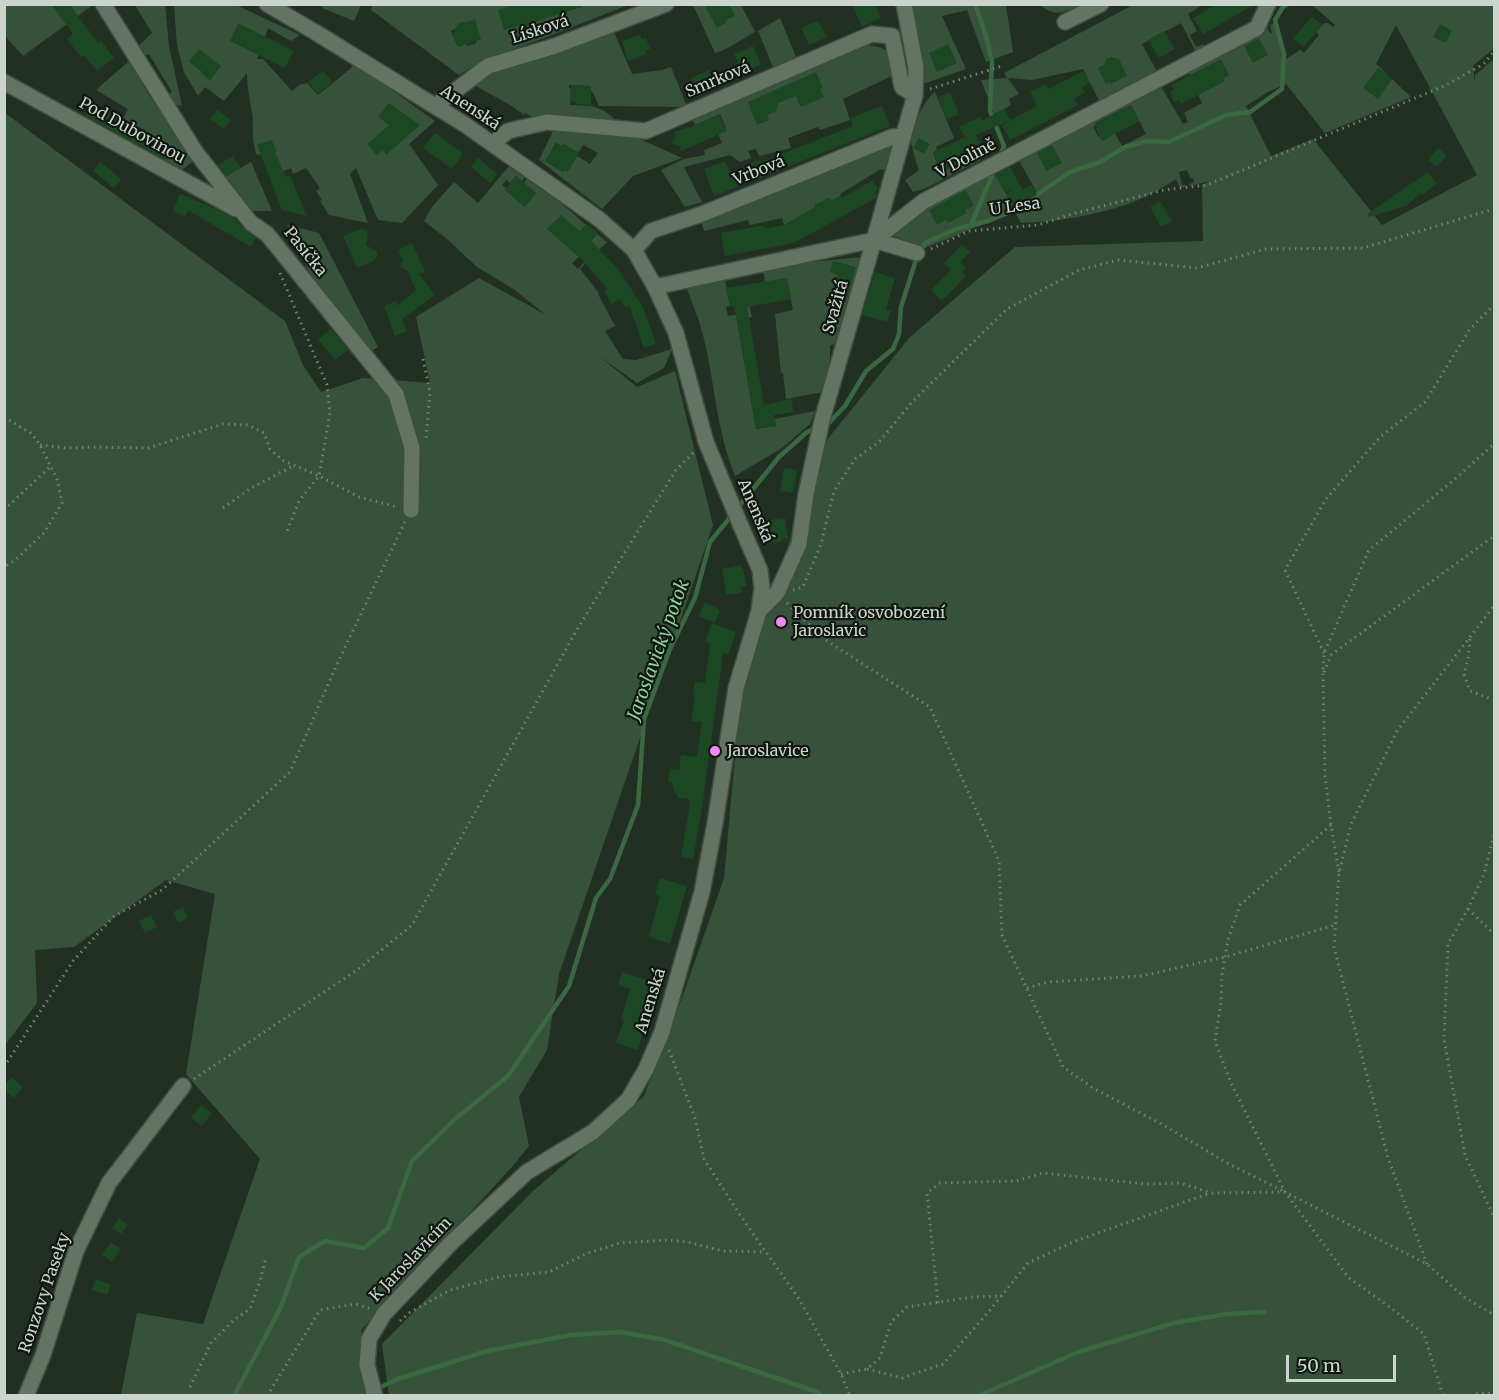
<!DOCTYPE html>
<html>
<head>
<meta charset="utf-8">
<style>
	body { margin:0 }
	#map { position:relative; width:1499px; height:1400px; overflow:hidden; background:#223023; font-family:Merriweather,serif }
	canvas { display:block }
	.frame { position:absolute; inset:0; border:6px solid #ccd5cd; pointer-events:none }
	.scale { position:absolute; left:1286px; top:1355px; width:110px; height:27px; box-sizing:border-box; border:3px solid #ccd5cd; border-top:0; padding-left:8px; font-size:18px; line-height:21px; white-space:nowrap; color:#ccd5cd; -webkit-text-stroke:4px #101711; paint-order:stroke }
</style>
</head>
<body>
<div id="map">
<canvas width="1499" height="1400"></canvas>
<div class="frame"></div>
<div class="scale">50 m</div>
</div>
<script>
const g = document.querySelector('canvas').getContext('2d');
g.lineJoin = 'round';
function fill(path, color) {
  g.fillStyle = color;
  g.fill(path, 'evenodd');
}
function stroke(path, color, width, dash) {
  g.strokeStyle = color;
  g.lineWidth = width;
  g.lineCap = dash ? 'butt' : 'round';
  g.setLineDash(dash || []);
  g.stroke(path);
}
function write(font, color, halo, rows, align = 'center') {
  g.font = font + ' Merriweather,serif';
  g.lineWidth = 4.5;
  g.setLineDash([]);
  g.textBaseline = 'middle';
  g.strokeStyle = halo;
  g.fillStyle = color;
  for (const [text, x, y, turn = 0] of rows) {
    g.save();
    g.translate(x, y);
    g.rotate((+turn || 0) * Math.PI / 180);
    g.textAlign = isNaN(turn) ? turn : align;
    if (halo) g.strokeText(text, 0, 0);
    g.fillText(text, 0, 0);
    g.restore();
  }
}
fill(new Path2D(`
	M324,4H361V5L354,21L322,8Z
	M373,4L628,5L547,37L483,60L459,75L371,10ZM464,22L481,39L476,41V43L468,46L466,44L458,47L451,31L457,28L458,24Z
	M5,5H93L23,56L5,36Z
	M135,5H165L169,46L182,106L173,104L165,96L172,92L149,54L140,59L135,49L152,33Z
	M174,5H236L300,35L291,41L268,28L257,59H263L292,91L299,85L307,83L318,95L350,69L354,63L435,121L409,144L438,185L402,223L378,220L356,168L350,174L368,223L329,215L320,201L322,200L316,191L320,188L306,168L293,174L291,168L279,173L272,150L257,155C251,141 254,126 252,112C250,99 247,87 247,73L224,101L205,87L198,96L184,72L177,45Z
	M693,5H741L755,32L726,49L715,53Z
	M909,5H1006L1013,52L986,62L967,10L942,16L966,69L923,84Z
	M1041,5H1080C1064,12 1055,18 1041,5Z
	M1133,5H1202L1188,14L1197,31L1190,35L1196,47L1204,44L1206,47L1196,52L1181,23L1142,44L1158,74L1100,102L1083,69L1032,80L1008,78L1019,94L1009,99L1011,104L1008,107L994,114L981,80L1007,78L1004,73Z
	M1312,5H1494V48L1473,66L1475,84V75L1494,59V1395L389,1396L382,1344L533,1191L644,1096L682,998L724,878L742,680L822,446L910,337L1015,247L1203,241L1202,185L1210,181L1190,186L1189,184L1194,182L1193,178H1190L1187,170L1179,172L1182,185H1185V187L1180,188L1176,179C1162,188 1147,197 1131,203C1097,215 1057,222 1021,223L1013,208L996,219L925,248L891,235L914,210L1006,160L1010,166L995,174L1014,208L1037,193L1016,155L1159,83L1183,124L1188,122L1184,113L1202,103L1198,95L1200,94L1186,68L1267,27L1270,33H1272L1270,25L1276,22L1284,68L1286,59L1300,50L1304,53L1319,35L1316,32L1325,23H1328L1333,27L1335,25ZM1396,25L1477,175L1382,225L1313,139L1271,156L1246,106L1268,92L1286,84L1325,133L1411,97L1392,79L1378,98L1364,88L1378,68L1389,76L1376,64ZM1131,105L1146,134L1122,146L1111,127L1098,137L1093,126L1096,125L1095,123Z
	M780,18L797,59L774,69L758,31Z
	M614,32L632,74L662,70L671,67L687,107L599,106C591,87 590,85 569,85V88H571L570,105L591,106L603,110L640,139L682,158L633,176L602,209L539,160L554,129L525,113L524,115L512,106L472,84L510,64L573,48ZM556,143L562,146L564,144L578,153L583,145L598,153L590,164L577,156L568,171L565,170L563,172L545,161Z
	M867,45C891,48 889,53 894,75L843,99L850,120L820,130L818,127L788,138L791,148L759,156L756,149L748,151L751,158L740,162L730,155L684,167L702,202L685,207L661,170L684,159L705,155L704,150L722,143L717,132L726,128L720,114L695,125L692,119L839,55Z
	M130,60L148,94L178,134L195,160L180,171L165,160L171,150L141,134L143,129L137,126L120,124L128,109L96,90Z
	M935,92L954,138L936,147L937,150L933,153L941,172L961,163L957,154L955,142L964,162L973,158L968,145L973,151L977,149L981,160L924,189L913,192L905,180L919,170C916,161 913,152 911,142C909,130 925,99 935,92Z
	M5,113L285,321L303,365L321,392L363,378L430,383L416,317L479,278L546,315L515,290L477,267L447,239L424,221L432,207L454,182L478,203L509,166L524,177L522,181L516,176L510,183L506,180L502,185L506,188L505,190L525,207L536,193L524,183L527,179L561,203L586,225L580,232L579,231L581,255L572,263L578,269L597,248L591,241L597,234L607,242L580,269L599,293L598,294L615,326L605,331L623,359L636,360L672,349L664,368L637,383L599,356L637,387L675,371L713,525L559,974L547,1050L519,1097L529,1146L511,1168L361,1330L371,1395H121L137,1313L203,1324L260,1159L186,1074L215,894L166,880L74,947L35,950L37,1003L5,1045Z
	M889,145L895,147L889,168L879,170L840,194L841,196L831,201L829,198L824,200L825,204L784,225L782,218L750,225L748,220L704,231L701,221L743,206L772,191Z
	M251,162L272,211H251L219,180Z
	M287,225L319,233L378,347L371,351L342,317L312,278Z
	M862,257L837,344L830,345V359L823,392L786,399L783,373H781L775,314L793,310L787,279L765,282L763,269L812,262Z
	M724,275L730,306L726,307L728,316L741,314L749,303L752,317L737,320L756,429L776,426L775,419L815,411L810,424L782,448L735,476C717,432 715,385 704,339C700,321 692,303 686,286Z`), '#37523a');
stroke(new Path2D(`
	M975,4L986,36L992,62L990,111L1004,146L999,158
	M971,225L994,171
	M824,425L829,423L845,406L866,371L893,349L899,334L901,307L915,263L925,243L956,229L988,221L1015,210L1070,172L1100,162L1125,147L1147,141L1169,142L1226,115L1250,112L1282,89L1284,54L1275,20L1283,7L1288,4
	M377,1389L395,1380L487,1351L571,1335L620,1332L665,1340L817,1392L822,1396
	M234,1396L281,1307L299,1257L325,1241L364,1248L388,1228L412,1161L455,1119L508,1076L569,986L596,898L610,879L638,805L644,719L670,649L695,598L710,542L779,457L807,432L816,428
	M978,1396L1078,1352L1174,1323L1227,1314L1264,1312`), '#3a6840', 4.5);
fill(new Path2D(`
	M51,4H69L98,43L101,41L114,58L97,71L84,55L81,57L67,39L73,34Z
	M516,4H582V7L531,23L532,25L518,29V26L504,30L498,10Z
	M704,4H729L735,16L726,20L727,22L717,28Z
	M852,4H875L881,18L862,27Z
	M1216,4H1255L1203,34L1193,18Z
	M1312,17L1323,25L1303,47L1293,38Z
	M475,20L481,39L458,47L453,33L458,24Z
	M818,21L827,37L809,45L801,28Z
	M238,23L294,51L285,68L230,41Z
	M1440,24L1452,30L1446,43L1433,37Z
	M1164,31L1175,49L1159,58L1148,40Z
	M640,35L642,39L646,38L650,49L645,51L647,54L628,61L622,41Z
	M1259,38L1268,55L1253,63L1244,46Z
	M948,44L957,63L937,72L929,53Z
	M753,46L761,65L742,73L734,54Z
	M199,49L221,66L210,81L201,73L202,72L189,62Z
	M1111,57L1119,59L1127,76L1111,84L1110,82L1106,84L1098,68L1104,65L1106,59Z
	M1221,59L1229,75L1223,78L1225,81L1181,104L1179,100L1174,102L1170,92L1174,90L1171,85Z
	M1378,68L1392,79L1378,99L1363,88Z
	M709,70L716,86L697,94L691,78Z
	M323,71L332,82L318,94L308,82Z
	M1083,71L1090,83L1082,87L1085,93L1074,98L1078,105L1010,140L1002,125L1037,106L1030,92L1046,84L1049,89Z
	M816,72L823,88L820,89L824,97L801,107L796,96L778,103L776,111L767,115L769,120L757,125L748,102Z
	M571,85L591,86V105L576,104V102L570,101Z
	M950,92L959,114L947,119L938,97Z
	M389,103L420,125L386,155L383,150L377,156L367,144L389,125L378,117Z
	M1131,105L1139,121L1102,141L1095,128L1097,127L1095,123Z
	M882,106L890,126L714,196L704,169L725,161L730,172L760,160L761,162L853,126L850,118Z
	M94,107L106,113L108,109L143,130L141,134L172,150L166,160L86,116Z
	M1004,109L1010,120L976,135L982,147L959,158L961,163L942,172L933,153L965,137L959,127L980,117L982,121Z
	M217,110L231,120L224,129L210,119Z
	M719,115L727,131L681,151L680,146L671,143L676,137L674,132L693,126Z
	M435,133L463,153L452,169L423,148Z
	M919,138L930,144L924,154L913,148Z
	M272,140L277,152H275L286,177L290,176L307,216L282,210L257,145Z
	M557,143L562,146L564,144L579,153L568,171L565,170L563,172L545,161Z
	M1052,145L1062,163L1046,171L1037,153Z
	M1438,148L1447,155L1437,167L1428,160Z
	M233,156L241,168L227,176L218,165Z
	M478,158L497,174L490,183L471,167Z
	M100,162L121,179L114,188L93,171Z
	M1010,167L1023,190L1031,185L1037,195L1013,208L1006,195L1012,189L1005,193L995,175Z
	M1428,172L1437,184L1422,195L1421,193L1406,206L1369,217L1367,214Z
	M516,176L536,193L525,207L505,190Z
	M873,180L878,189L875,192L877,195L876,198L794,243L725,256L721,233L758,226H764L765,229L784,225L815,207L814,205L829,198L831,201L841,196L842,198Z
	M966,190L974,206L965,210L967,213L948,223L946,220L937,225L929,210Z
	M180,194L211,207L235,219L244,229L256,238L251,247L188,210L185,217L173,211Z
	M1160,201L1172,221L1161,227L1150,207Z
	M561,215L580,232L586,224L598,233L591,241L618,269L643,307L656,344L644,348L629,305L626,308L620,299L612,304L604,291L607,288L582,260L547,229Z
	M360,229L366,230L368,234L366,245L377,252V256L374,261L357,268L343,236Z
	M412,243L425,272L419,274L435,295L402,319L407,331L395,336L384,306L396,301L397,306L416,290L407,270L400,267L403,260L398,250Z
	M962,244L970,252L960,262L966,268L962,272L966,276L942,301L931,290L951,270L944,263Z
	M833,261L856,267L846,303L830,298L837,275L830,272Z
	M875,272L895,278L886,309L891,311L887,322L862,315Z
	M787,278L791,299L747,307L764,405L791,399L794,412L774,415L776,426L756,429L734,306L730,307L726,288Z
	M331,329L348,350L335,360L318,340Z
	M784,468L797,470L793,493L780,491Z
	M785,518L788,538L783,539V541L772,543L770,520Z
	M742,565L747,586L741,587L742,593L726,595L722,569Z
	M705,602L720,610L715,623L699,616Z
	M712,623L736,632L728,655L723,653L702,808L693,859L681,857L690,803H689V799L679,798L674,791L672,782H668L670,769L679,770L681,755L697,757L702,722L691,721L695,695H693L695,682L705,683L710,644L705,642Z
	M660,878L687,886L670,944L649,937L660,896L655,894Z
	M183,907L188,918L178,923L173,912Z
	M151,915L157,927L145,933L139,921Z
	M622,972L658,984L654,997L651,996L642,1025L645,1026L638,1050L616,1043L624,1020L621,1019L630,989L618,985Z
	M11,1077L23,1087L14,1098L4,1090V1086Z
	M201,1105L212,1113L202,1126L191,1118Z
	M119,1218L128,1225L121,1234L112,1228Z
	M111,1242L121,1249L112,1262L102,1255Z
	M96,1279L111,1285L107,1295L92,1290Z`), '#1b4823');
const street = new Path2D(`
	M103,4L195,151L251,223L267,234L396,394L412,448L411,510
	M267,4L315,32L464,124L599,219L634,250L655,287L676,333L706,442L740,524L760,570L762,588L759,611L736,688L715,823L702,892L662,1032L646,1069L628,1100L593,1132L527,1172L451,1243L384,1314L369,1339L367,1365L375,1396
	M1065,22L1101,4
	M4,82L236,209
	M435,106L488,66L555,46L666,4
	M492,144L508,131L547,122L646,131L872,34L892,36L902,87L915,95
	M874,240L917,253
	M634,250L651,231L702,214L892,137L903,136
	M655,287L874,240L924,201L1257,28L1268,4
	M759,611L777,593L799,544L806,494L822,420L874,240L915,95L916,68L904,4
	M26,1396L43,1355L76,1251L109,1183L183,1086`);
stroke(street, '#414d42', 18);
stroke(new Path2D(`
	M930,89L1002,66
	M931,249L969,231L1038,225L1072,214L1164,190L1207,185L1444,86L1484,64L1494,51
	M280,273L327,385L330,413L319,476L299,501L287,531
	M423,359L430,392L426,440
	M4,417L32,434L40,445L57,479L62,503L44,533L14,561L4,567
	M40,445L67,448L97,447L148,448L223,424L248,425L264,433L270,449L282,460L319,476L359,497L397,507
	M223,508L251,488L293,466
	M4,510L51,466
	M793,590L803,587L821,544L834,491L855,459L879,442L912,402L1007,309L1079,270L1118,260L1197,268L1266,249L1363,248L1494,209
	M787,603L824,639L930,707L999,861L1002,935L1063,1067L1093,1088L1165,1126L1229,1164L1285,1192
	M1470,639L1468,659L1464,674L1470,691L1494,700
	M1324,653L1285,570L1326,499L1380,437L1425,402L1470,329L1494,305
	M1324,672L1331,655L1494,536
	M1331,825L1240,905L1228,940L1222,974L1221,1002L1215,1041L1231,1083L1285,1192L1348,1277L1391,1308L1424,1334L1443,1396
	M1494,835L1484,874L1468,909L1448,944L1444,1039L1465,1155L1494,1217
	M1339,872L1331,825L1325,776L1323,674L1324,653L1369,550L1455,479L1494,444
	M1468,909L1494,934
	M1027,988L1048,982L1141,976L1225,957L1335,925
	M669,1050L695,1118L704,1159L742,1218L799,1299L841,1374L850,1396
	M4,1067L73,961L114,916L162,890L290,772L337,664L405,522
	M194,1079L357,970L412,925L579,626L676,470L694,452
	M1427,1264L1388,1158L1334,947L1339,873L1351,824L1397,731L1494,606
	M938,1303L927,1193L940,1183L1016,1181L1043,1173L1145,1184L1180,1183L1212,1193L1285,1192L1427,1264L1464,1297L1494,1315
	M400,1321L409,1313L450,1290L499,1277L549,1272L588,1253L620,1243L667,1240L687,1242L723,1251L765,1252
	M867,1369L902,1378L943,1364L990,1310L1028,1263L1073,1242L1210,1193
	M841,1374L867,1369L880,1358L891,1322L907,1307L973,1297L1002,1296
	M190,1387L211,1343L235,1319L250,1309L261,1278L266,1257
	M267,1396L320,1310L356,1304L371,1309
	M1471,1396L1473,1394L1494,1393`), '#758076', 3, [1.5, 4.5]);
stroke(street, '#637364', 15);
for (const [x, y, r, color] of [
	[781,622,6,"#f28af3"],
	[715,751,6,"#f28af3"]
]) {
  const dot = new Path2D();
  dot.arc(x, y, r, 0, 2 * Math.PI);
  g.fillStyle = color;
  g.fill(dot);
  stroke(dot, '#101711', 2);
}
write('16px', '#ccd5cd', '#101711', [
	["Lísková",540,30,-18],
	["Smrková",718,80,-23],
	["Anenská",470,108,33],
	["Pod Dubovinou",132,131,29],
	["V Dolině",966,159,-28],
	["Vrbová",759,171,-22],
	["U Lesa",1015,207,-8],
	["Pasíčka",305,252,51],
	["Svažitá",836,307,-74],
	["Anenská",755,511,67],
	["Anenská",651,1001,-73],
	["K Jaroslavicím",411,1260,-46],
	["Ronzovy Paseky",45,1293,-71]
]);
write('16px', '#ccd5cd', '#101711', [
	["Pomník osvobození",793,613],
	["Jaroslavic",793,631],
	["Jaroslavice",727,751]
], 'left');
write('italic 18px', '#8ed396', '#101711', [
	["Jaroslavický potok",659,650,-70]
]);
</script>
</body>
</html>
